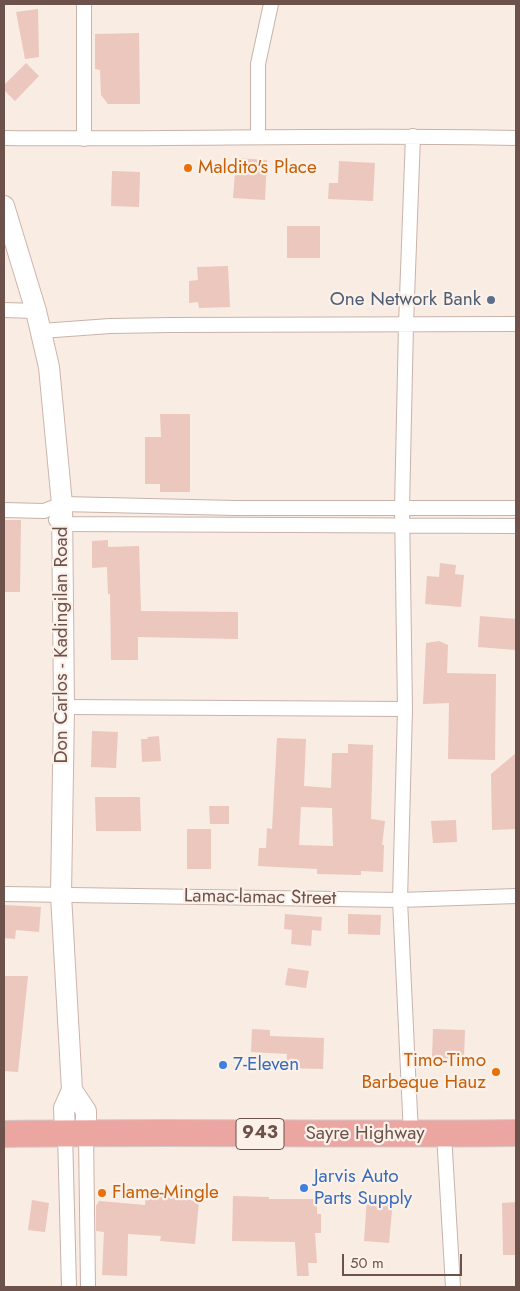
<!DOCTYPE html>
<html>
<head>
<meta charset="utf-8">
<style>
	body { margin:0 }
	#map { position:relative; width:520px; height:1291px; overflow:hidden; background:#f9ece3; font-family:Jost,sans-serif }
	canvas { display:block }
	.frame { position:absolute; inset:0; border:5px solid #6d524c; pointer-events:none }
	.scale { position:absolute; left:342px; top:1254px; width:120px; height:22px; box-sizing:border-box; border:2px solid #6d524c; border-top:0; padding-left:6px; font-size:15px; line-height:18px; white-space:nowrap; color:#6d524c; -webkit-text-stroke:4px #fcf1e9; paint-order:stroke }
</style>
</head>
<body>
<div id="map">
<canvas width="520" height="1291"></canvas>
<div class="frame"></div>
<div class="scale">50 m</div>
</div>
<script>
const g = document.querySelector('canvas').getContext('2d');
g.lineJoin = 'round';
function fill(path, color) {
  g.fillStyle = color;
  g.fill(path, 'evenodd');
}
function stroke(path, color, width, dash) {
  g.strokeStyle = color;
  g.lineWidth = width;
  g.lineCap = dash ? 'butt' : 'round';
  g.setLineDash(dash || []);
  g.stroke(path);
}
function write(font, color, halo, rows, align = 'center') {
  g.font = font + ' Jost,sans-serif';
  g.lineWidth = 4.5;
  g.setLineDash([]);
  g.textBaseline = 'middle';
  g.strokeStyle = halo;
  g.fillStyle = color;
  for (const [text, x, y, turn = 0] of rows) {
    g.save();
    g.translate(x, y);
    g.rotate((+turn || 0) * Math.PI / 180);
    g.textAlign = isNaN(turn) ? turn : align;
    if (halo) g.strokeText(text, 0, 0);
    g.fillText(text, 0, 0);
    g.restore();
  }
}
fill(new Path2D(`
	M38,9L39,57L25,59L16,12Z
	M139,33L140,104H108L101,95L100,70L95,69V34Z
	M26,63L39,76L15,101L4,90V85Z
	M236,158L267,160L265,200L233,198Z
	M339,161L375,163L373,201L328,199L329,183H338Z
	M112,171L140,172L139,207L111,206Z
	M287,226H320V258H287Z
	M228,266L230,307L199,308L198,302L189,303V281L198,280L197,267Z
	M160,414H190V492H160V484H145V437H161Z
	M4,520H21L20,592H4Z
	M108,540V547L139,546L141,611L238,612V639L138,637V660H111L110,594H108L107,567L92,568V541Z
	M440,563L456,565L455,574L464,575L461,607L425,604L427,576L439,577Z
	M480,616L516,619V650L478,647Z
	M439,641L448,645L447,673L496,674L495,760L448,759L449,703L423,704L426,643Z
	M92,731L118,732L116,768L91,767Z
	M159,736L161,761L142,762L141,739H148L147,737Z
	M277,738L306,739L304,786L331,788L332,753H348V744L373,745L371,819L385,821L382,845H384L383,872L361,871V875L317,874V869L258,866L259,848H266L267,828L272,829ZM301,807L332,808L333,846L299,845Z
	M516,753V829L492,830L491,774Z
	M95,797H140L141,831H96Z
	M209,806H229V824H210Z
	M456,820L457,842L433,843L431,821Z
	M187,829H211V869H187Z
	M4,905L41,907L39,932L16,930L15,939L4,938Z
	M285,914L322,917L321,931L312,930L311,946L291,944L292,930L284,929Z
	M348,914L381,915L380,935L348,934Z
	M288,968L309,971L306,988L285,985Z
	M4,976H28L18,1072L4,1071Z
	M252,1029L270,1030V1036L324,1038L323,1069L286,1068L287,1054L251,1052Z
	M433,1029L465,1030L464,1059L432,1058Z
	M146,1195L199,1201L195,1244L160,1241L161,1236L128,1234L127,1276L102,1275L104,1232L96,1231V1206L99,1201L145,1205Z
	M233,1196L269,1197V1199H317V1214H321V1233H315L317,1263H308L309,1276H297L295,1242L232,1241Z
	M367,1198L393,1200L389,1243L364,1241Z
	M32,1200L49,1203L45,1232L28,1230Z
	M516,1202V1255H503L502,1203Z`), '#ebc7be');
const street = new Path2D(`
	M84,4V139
	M258,137V64L271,4
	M4,138C175,140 345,134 516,138
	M4,310L36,311
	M41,331L110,326L171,325L516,324
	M4,510L44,511L62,504L235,508H516
	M56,520L61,524L516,526
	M64,707L405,709
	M4,894L400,900L516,896
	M65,1133L69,1287
	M86,1133L88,1287
	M444,1134L453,1287
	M411,1135L400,900L405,709L402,508L406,325L413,136`);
const secondary = new Path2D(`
	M4,206L36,311L49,367L62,504L64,707L61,895L72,1090
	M72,1090L86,1111V1133
	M65,1133L64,1108L72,1090`);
const highway = new Path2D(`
	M4,1134C175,1131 345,1135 516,1133`);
stroke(street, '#c8b3ab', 16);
stroke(secondary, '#cdb4ac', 22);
stroke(highway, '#d3cbc9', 28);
stroke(street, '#fff', 14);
stroke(secondary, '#fff', 20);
stroke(highway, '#eca6a1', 26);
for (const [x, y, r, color] of [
	[188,168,5,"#e8710a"],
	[491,300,5,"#5c6f8a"],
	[223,1065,5,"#3f7fe0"],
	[496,1072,5,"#e8710a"],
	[304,1188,5,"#3f7fe0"],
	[102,1193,5,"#e8710a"]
]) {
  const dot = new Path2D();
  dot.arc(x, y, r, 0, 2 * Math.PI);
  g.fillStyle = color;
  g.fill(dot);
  stroke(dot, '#fcf1e9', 2);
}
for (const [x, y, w] of [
	[260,1134,48]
]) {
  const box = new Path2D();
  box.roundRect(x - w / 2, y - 15.5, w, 31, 4);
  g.fillStyle = '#fcf1e9';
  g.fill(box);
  stroke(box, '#6d524c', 1);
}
write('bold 18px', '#6d524c', null, [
	["943",260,1134]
]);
write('19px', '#c56008', '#fcf1e9', [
	["Maldito's Place",198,168],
	["Timo-Timo",486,1061,"right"],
	["Barbeque Hauz",486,1083,"right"],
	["Flame-Mingle",112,1193]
], 'left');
write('19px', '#4e5e75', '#fcf1e9', [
	["One Network Bank",481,300]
], 'right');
write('19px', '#6d524c', '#fcf1e9', [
	["Don Carlos - Kadingilan Road",62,645,-90],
	["Lamac-lamac Street",260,898,1],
	["Sayre Highway",365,1134]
]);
write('19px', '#366cbe', '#fcf1e9', [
	["7-Eleven",233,1065],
	["Jarvis Auto",314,1177],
	["Parts Supply",314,1199]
], 'left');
</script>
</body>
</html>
